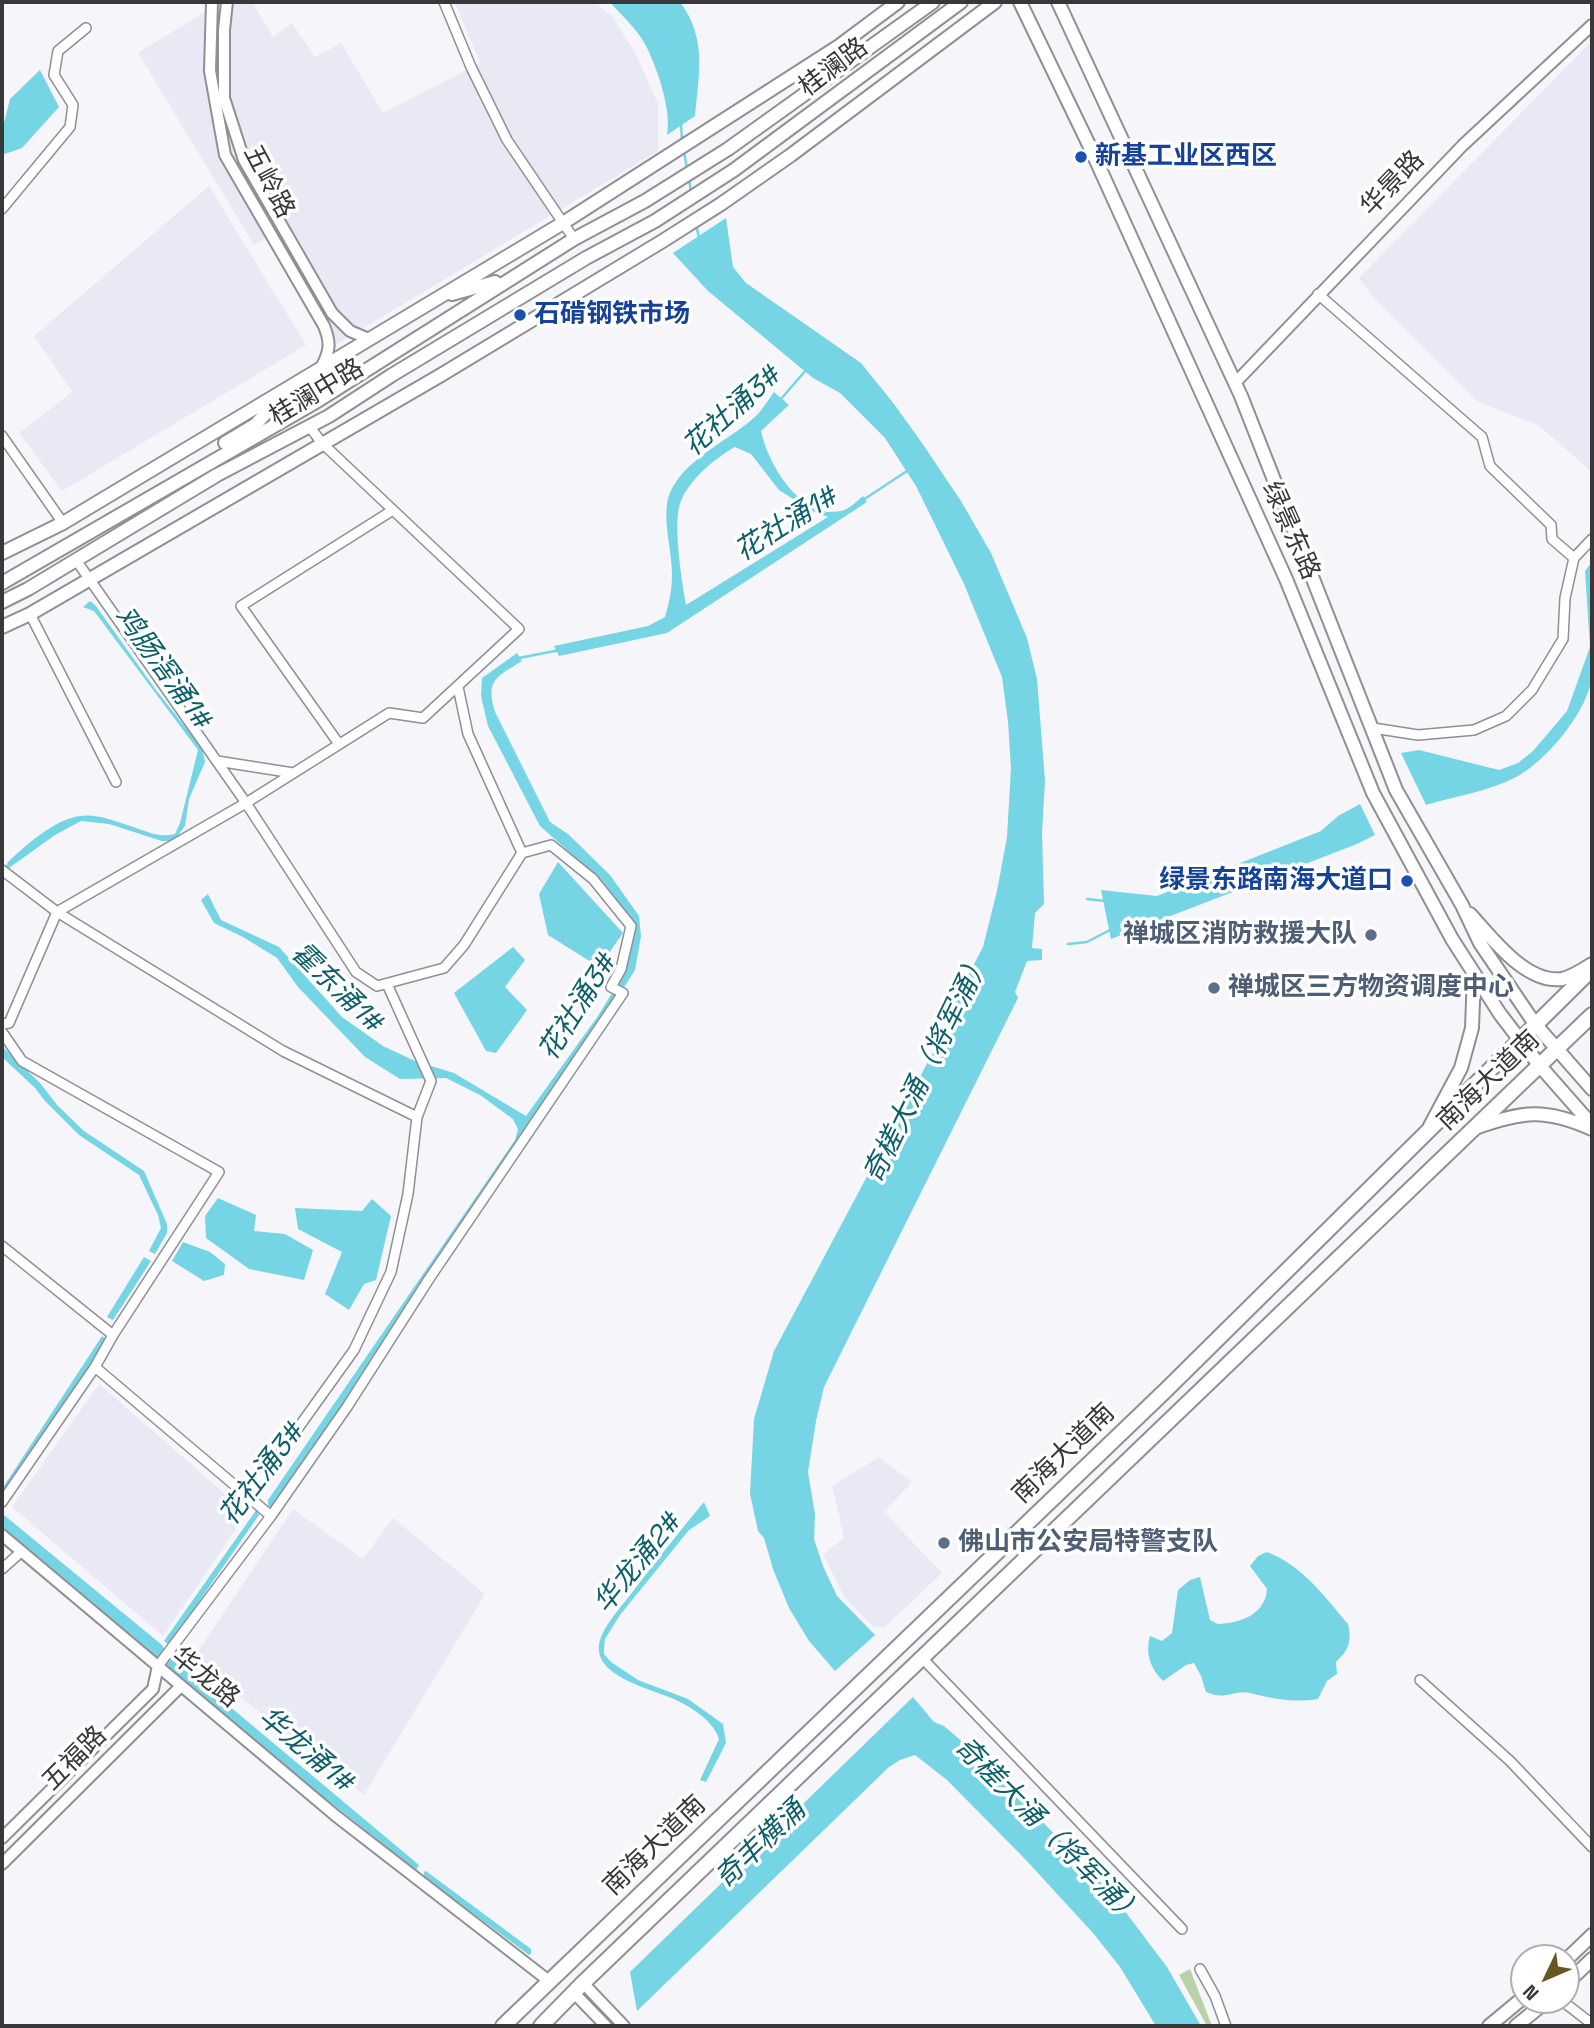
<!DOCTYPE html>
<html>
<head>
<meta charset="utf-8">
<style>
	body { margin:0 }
	#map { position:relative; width:1594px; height:2028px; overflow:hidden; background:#f5f5fa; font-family:"Space Grotesk",sans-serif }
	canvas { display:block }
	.frame { position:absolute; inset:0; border:4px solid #38383a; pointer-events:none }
	.north { position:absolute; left:1510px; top:1944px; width:70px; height:70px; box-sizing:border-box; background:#fff; border:2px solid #afafb0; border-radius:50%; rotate:226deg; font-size:19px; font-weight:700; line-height:28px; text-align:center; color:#38383a }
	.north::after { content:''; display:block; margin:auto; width:24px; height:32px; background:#675523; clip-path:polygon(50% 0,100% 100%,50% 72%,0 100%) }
</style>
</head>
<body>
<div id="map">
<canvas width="1594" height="2028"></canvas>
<div class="frame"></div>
<div class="north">N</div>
</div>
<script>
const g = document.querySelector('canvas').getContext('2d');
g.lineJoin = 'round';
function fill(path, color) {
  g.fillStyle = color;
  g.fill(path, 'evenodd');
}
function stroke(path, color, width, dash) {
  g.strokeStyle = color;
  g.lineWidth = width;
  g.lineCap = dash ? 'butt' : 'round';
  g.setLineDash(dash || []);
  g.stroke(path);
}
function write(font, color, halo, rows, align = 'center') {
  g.font = font + ' "Space Grotesk","Noto Sans SC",sans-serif';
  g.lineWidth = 7;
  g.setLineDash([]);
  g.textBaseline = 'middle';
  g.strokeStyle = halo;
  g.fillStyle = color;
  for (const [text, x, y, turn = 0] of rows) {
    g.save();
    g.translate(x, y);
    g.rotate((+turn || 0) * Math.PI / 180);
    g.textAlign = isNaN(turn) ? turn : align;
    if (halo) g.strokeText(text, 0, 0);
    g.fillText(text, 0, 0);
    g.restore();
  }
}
fill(new Path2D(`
	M221,2H252L273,37L292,23L315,57L341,43L383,113L480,63L455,2H593L612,16L635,53L658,104V151L332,347L267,237L254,245L138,53Z
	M1592,41V472L1538,425L1478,402L1372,296L1359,278Z
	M209,186L306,345L62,491L19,433L72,392L34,336Z
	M99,1384L247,1513L163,1636L12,1507Z
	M879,1457L912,1482L884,1512L942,1573L885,1627H874L845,1598L823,1555L844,1537L832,1486Z
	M293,1509L363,1559L393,1518L485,1594L364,1795L193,1659Z`), '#e9e9f5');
fill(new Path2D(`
	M1190,1969L1212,2026H1207L1179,1975Z`), '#bad2aa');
fill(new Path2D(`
	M610,2H680C707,38 699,74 695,116L667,135C672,111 657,67 645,44C637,29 621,15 610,2Z
	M40,70L59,107L22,148L2,155V131L10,99Z
	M726,218L733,267L746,283L861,363L894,404L922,443L961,501L991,553L1027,638L1037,679L1045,781L1042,832L1044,904L1035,913L1032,948L1042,949V960L1027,961L1015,992L1018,998L824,1387L816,1421L808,1472L815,1514L814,1539L823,1566L837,1596L875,1635L835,1671L809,1641L789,1608L773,1569L764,1538L758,1531L750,1494L754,1419L774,1351L938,1043L961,989L983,947L997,891L1007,837L1011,768L1008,722L1002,677L964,584L916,486L885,438L840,393L813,378L708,291L673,253Z
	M774,392L789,405L761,431C768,464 800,519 841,511C848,510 857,501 863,496L867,502L667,633L559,656L554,646L648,626L665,617C669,603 672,590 672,575C672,551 664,528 667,504C674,462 731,441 758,414C764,407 769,399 774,392ZM735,447L751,454L779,490L812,511L828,517L686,605C682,582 672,521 681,501C690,479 714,459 735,447Z
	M1592,562C1592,599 1594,638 1592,675C1589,710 1548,759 1518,776C1491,791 1456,796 1426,805L1401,753L1419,750L1499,770L1518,763L1533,751L1567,711L1590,647L1585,571Z
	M90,601L96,606L156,690L202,748L205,762L189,799L185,826L174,841H162L109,824L81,821L55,835L9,868L6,866L8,862C26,845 55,819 80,816C97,813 118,822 133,827C149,832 158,838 175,834L180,823L198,750L94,611L83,607Z
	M517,653L522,661C497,677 485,679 495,712L550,822L568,834L610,875L639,916L641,936L635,970L578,1060L275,1505L271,1508L268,1505V1500L515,1140L518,1129L513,1119L480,1095L446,1078L400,1079L365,1057L298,987L277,958L243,937L214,923L201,900L208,894L221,920L279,947L342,1017L383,1046L415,1061L454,1073L526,1116L598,1016L624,973L632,936L623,908L603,882L540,826L488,726L481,696L482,678Z
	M1360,804L1375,835L1357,844L1111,939L1101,890L1157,896L1321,831L1338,816Z
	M558,862L623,933L599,967L548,935L539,894Z
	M513,947L525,960L505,987L527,1010L496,1053L486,1051L454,993Z
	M2,1046L41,1084L57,1105L84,1131L144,1171L167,1224V1233L155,1254L149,1251L161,1228L158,1215L139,1175L79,1135L45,1101L35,1088L2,1057Z
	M218,1198L256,1215L254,1231L285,1234L313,1250L304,1280L249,1269L206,1238L205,1216Z
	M372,1199L391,1216L376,1280L364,1284L349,1310L325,1294L342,1252L298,1229L295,1208L362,1211Z
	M183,1242L210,1252L225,1264L224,1275L204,1281L172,1261Z
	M144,1257L151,1261L113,1320L107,1317Z
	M102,1336L107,1340L2,1498V1489Z
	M704,1502L710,1516L689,1530L620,1615L605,1639L604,1649V1654L611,1662L638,1680L688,1699L723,1724L726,1743L706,1782L700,1780L719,1739C714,1723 697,1711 682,1703C658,1689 585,1678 601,1637C607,1622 621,1607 631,1594C655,1562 679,1532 704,1502Z
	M257,1509L259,1515L169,1645L164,1641Z
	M4,1515L162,1645L165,1650L159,1658L151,1655L2,1527V1518Z
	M1267,1552C1302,1565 1325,1597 1348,1624C1352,1641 1349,1650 1336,1662L1337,1674L1327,1681L1318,1699C1294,1703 1273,1699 1250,1693C1234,1689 1226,1701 1206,1692L1201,1676L1194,1663L1186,1665L1163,1681C1150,1668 1145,1653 1150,1636L1162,1641L1172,1633L1178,1590L1190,1580L1200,1577L1210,1620L1218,1624C1240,1623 1265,1615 1267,1589L1250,1566L1258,1556Z
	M170,1659L179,1664L419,1865L416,1870L288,1769L182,1680L166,1664Z
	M913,1697L934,1722L944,1726L958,1738L1036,1815L1112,1894L1167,1967L1201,2026H1156L1120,1967L1093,1933L1025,1859L947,1780L915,1755L900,1760L889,1767L637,2011L630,1972Z
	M426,1871L531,1949V1954L529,1955L424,1877V1872Z`), '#76d5e4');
stroke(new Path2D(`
	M681,124L682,141
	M684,151L687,169
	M21,179L29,169
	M689,179L691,193
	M696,224L699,238
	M781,399L806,370
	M863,500L907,471
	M519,658L560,650
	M1087,899L1105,901
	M1068,944L1087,942L1110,930`), '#76d5e4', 2.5);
const minor = new Path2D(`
	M444,2L471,67L507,140L574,239
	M2,209L70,127L73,105L54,75L58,51L86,28
	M1318,294L1482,437L1490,466L1551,525L1552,539L1574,558
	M309,426L322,443L519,629L423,718L389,713L246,803L356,972L377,986L444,968L464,945L522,853L468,734L458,687
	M2,436L63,523
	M76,560L246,803L57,912L283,1051L417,1117
	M30,614L116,782
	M1373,728L1418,735L1474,730L1506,716L1532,690L1563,639L1565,598L1574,558L1592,539
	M339,744L241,606L393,510
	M217,761L293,773
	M2,870L57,912L9,1023L2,1024
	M2,1032L22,1061L219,1172L113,1335
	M2,1246L113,1335L95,1367
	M248,1498L354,1350L391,1272L408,1194L417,1117L431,1081L387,984
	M2,1502L95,1367L271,1516L158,1666
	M271,1516L347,1407L429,1279L623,993L611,987L621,969L631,926L593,879L551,845L522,853
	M2,1569L21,1552
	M923,1659L1182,1929
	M1420,1680L1510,1761L1592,1847
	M1200,1969L1215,1996L1226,2026
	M1561,2000L1592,2024`);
const tertiary = new Path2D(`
	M212,2L210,71L225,155L324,326C331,343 330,351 321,368
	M227,2L224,30V98L244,160L332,313L350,331L369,339
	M1235,383L1463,145L1592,25
	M2,1535L336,1816L549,1981
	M2,1838L153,1689L158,1666
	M2,1864L181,1686
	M583,1983L624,2026
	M574,1993L606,2026`);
const secondary = new Path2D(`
	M1020,2L1090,147L1286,579L1373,793L1452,939L1500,1014L1540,1066L1592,1125
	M1058,2L1241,396L1396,790L1462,905L1480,943L1535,1024L1592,1089
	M452,294L495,282
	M225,443L255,425L283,395
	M2,553L63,523L563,223L839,46L898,2
	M2,583L319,400L574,239L645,201L728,149L933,2
	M2,602L28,589L217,475L329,416L392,375L586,258L655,221L734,170L961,2
	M2,627L30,614L441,375L661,242L721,204L791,155L995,2
	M1470,914C1492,938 1526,984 1562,979C1572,977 1584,969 1592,964
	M1430,1126L1461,1068L1472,1028L1474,974
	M1475,1128C1523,1111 1545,1108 1592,1129
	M1566,1960L1592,1935
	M1566,1984L1592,1959
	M1489,2026L1524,1997
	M1516,2026L1548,2000`);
const trunk = new Path2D(`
	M503,2026L1166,1390L1592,969
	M541,2026L583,1983L1592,1015`);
stroke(minor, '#8f8f94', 12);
stroke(tertiary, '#8f8f94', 14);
stroke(secondary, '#8f8f94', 16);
stroke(trunk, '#8f8f94', 18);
stroke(minor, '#fff', 9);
stroke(tertiary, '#fff', 10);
stroke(secondary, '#fff', 12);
stroke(trunk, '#fff', 14);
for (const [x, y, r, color] of [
	[1081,157,7,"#1a4fb4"],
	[520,315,7,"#1a4fb4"],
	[1407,881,7,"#1a4fb4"],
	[1371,935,7,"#5c6f8a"],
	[1214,988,7,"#5c6f8a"],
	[944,1543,7,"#5c6f8a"]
]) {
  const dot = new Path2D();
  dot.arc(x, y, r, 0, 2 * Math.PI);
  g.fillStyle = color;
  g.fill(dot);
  stroke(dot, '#fff', 2.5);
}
write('26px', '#38383a', '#fff', [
	["桂澜路",834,68,-37],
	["五岭路",268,182,62],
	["华景路",1393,184,-46],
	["桂澜中路",317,393,-31],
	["绿景东路",1290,531,66],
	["南海大道南",1489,1081,-44],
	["南海大道南",1064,1454,-44],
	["华龙路",205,1678,39],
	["五福路",75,1759,-45],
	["南海大道南",655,1846,-44]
]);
write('bold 26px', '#164399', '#fff', [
	["新基工业区西区",1095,157],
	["石𬒔钢铁市场",534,315],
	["绿景东路南海大道口",1393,881,"right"]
], 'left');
write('bold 26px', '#4e5e75', '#fff', [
	["禅城区消防救援大队",1357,935,"right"],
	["禅城区三方物资调度中心",1228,988],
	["佛山市公安局特警支队",958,1543]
], 'left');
write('italic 28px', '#0d606a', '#fff', [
	["花社涌3#",732,412,-42],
	["花社涌1#",786,525,-32],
	["鸡肠滘涌1#",162,668,54],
	["霍东涌1#",336,988,44],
	["花社涌3#",578,1008,-58],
	["奇槎大涌（将军涌）",928,1068,-64],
	["花社涌3#",262,1475,-53],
	["华龙涌2#",638,1564,-51],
	["华龙涌1#",305,1750,40],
	["奇槎大涌（将军涌）",1048,1832,45],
	["奇丰横涌",761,1845,-44]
]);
</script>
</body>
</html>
